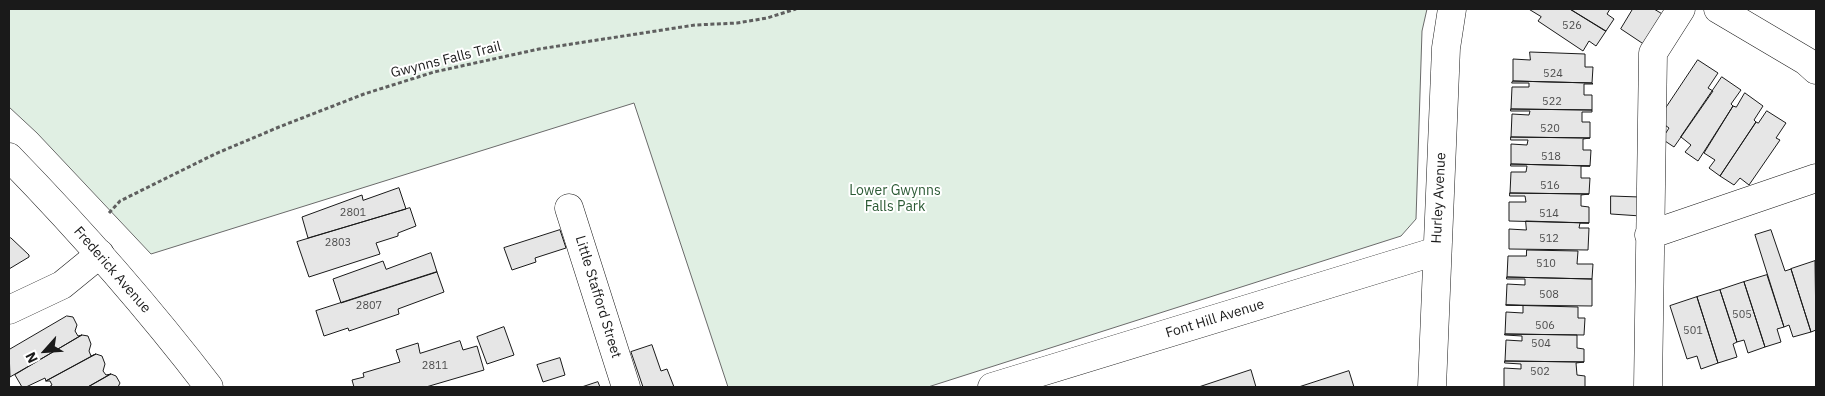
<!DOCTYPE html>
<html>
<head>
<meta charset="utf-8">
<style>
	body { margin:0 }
	#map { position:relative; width:1825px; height:396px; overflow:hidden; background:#fff; font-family:"IBM Plex Sans",sans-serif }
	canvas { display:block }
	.frame { position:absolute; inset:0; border:10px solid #1a1a1a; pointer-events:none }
	.north { position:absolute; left:20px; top:326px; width:50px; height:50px; -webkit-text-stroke:4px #fff; paint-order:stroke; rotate:244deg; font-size:14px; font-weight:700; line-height:20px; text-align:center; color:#1a1a1a }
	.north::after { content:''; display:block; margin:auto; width:18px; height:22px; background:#1a1a1a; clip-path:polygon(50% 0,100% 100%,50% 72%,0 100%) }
</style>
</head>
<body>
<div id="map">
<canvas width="1825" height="396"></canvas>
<div class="frame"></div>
<div class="north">N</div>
</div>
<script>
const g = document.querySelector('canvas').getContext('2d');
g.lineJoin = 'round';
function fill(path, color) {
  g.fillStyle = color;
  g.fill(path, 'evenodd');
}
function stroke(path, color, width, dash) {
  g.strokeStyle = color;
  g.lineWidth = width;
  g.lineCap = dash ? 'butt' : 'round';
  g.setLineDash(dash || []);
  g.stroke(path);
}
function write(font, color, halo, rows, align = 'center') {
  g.font = font + ' "IBM Plex Sans",sans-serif';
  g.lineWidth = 4;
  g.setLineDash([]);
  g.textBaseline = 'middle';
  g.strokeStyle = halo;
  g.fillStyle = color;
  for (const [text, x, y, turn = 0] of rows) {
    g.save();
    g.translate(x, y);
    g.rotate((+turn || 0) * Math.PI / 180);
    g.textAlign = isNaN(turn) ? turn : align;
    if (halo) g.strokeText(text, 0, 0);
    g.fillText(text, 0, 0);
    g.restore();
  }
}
const green = new Path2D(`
	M9,9H1427L1422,31L1416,219L1401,236L928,387H728L634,103L151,254L37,133L9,107Z`);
fill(green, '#e0efe3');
stroke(green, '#6a6a6a', 1);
const building = new Path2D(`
	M1529,9H1570L1606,31L1596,46L1589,41L1583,51L1538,21L1541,17Z
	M1570,9H1610L1607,14L1614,19L1606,31Z
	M1633,9H1654L1664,15L1645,45L1621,29Z
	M1530,52L1585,54V67H1593L1592,83L1513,81V59L1530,60Z
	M1698,60L1718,73L1708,88L1713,91L1674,147L1662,139L1669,128L1658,120Z
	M1722,77L1741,90L1731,104L1733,106L1698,161L1685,152L1691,145L1681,137Z
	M1513,81L1592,83L1593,84H1584V95H1592V110L1511,109L1512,87H1529V83H1512Z
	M1745,93L1763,106L1754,120L1756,122L1720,176L1709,168L1715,160L1704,153L1733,106L1736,107Z
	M1511,109L1592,110V112H1582V122H1590V138L1511,137L1512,114L1529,115L1530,111H1511Z
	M1767,111L1786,123L1776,138L1780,140L1749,185L1740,178L1734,185L1720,176L1756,122L1758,123Z
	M1511,137L1590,138L1583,139V150H1591L1590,166L1511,164V144L1527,145L1528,140H1511Z
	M1511,164L1590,166H1581V178H1590L1589,194L1510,193L1511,172H1526L1527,166H1511Z
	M399,188L406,209L308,238L302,217L362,195L363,200Z
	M1510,193L1589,194L1581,195V206L1589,207V223L1509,221V202H1526L1525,196H1510Z
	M1611,196L1640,197L1641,216L1611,214Z
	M410,208L416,226L398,233V236L376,243L380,254L309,277L297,242Z
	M1526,221L1589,223H1580L1579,228H1589L1588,250L1509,249V229L1526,230Z
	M560,230L566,248L535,258L536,262L512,270L504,248Z
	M1771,230L1785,271L1791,269L1811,332L1793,337L1789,325L1784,327L1755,235Z
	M11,238L29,255V257L9,269V239Z
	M1527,250L1578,251L1577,264H1593L1592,279L1507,277L1508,256H1526Z
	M431,253L437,272L341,303L333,279L383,261L386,269Z
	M1815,261L1816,330L1811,332L1791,269Z
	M437,272L444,292L398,309L399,314L349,331L348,328L324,336L316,311Z
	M1767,275L1784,327L1777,329L1781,342L1765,347L1744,282Z
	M1507,277L1592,279V306L1506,305L1507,284L1525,285V279H1507Z
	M1744,282L1765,347L1748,353L1744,340L1737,342L1720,290Z
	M1720,290L1737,342L1733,344L1737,357L1718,363L1697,297Z
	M1697,297L1718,363L1701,369L1697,356L1687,359L1670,306Z
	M1506,305L1578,307V318H1585L1584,335L1505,334L1506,312L1523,313V306Z
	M67,316L73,317L77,325L75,331L78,336L82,335L10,377L9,350Z
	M504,327L514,355L487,364L477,337Z
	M1505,334L1577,335V348L1584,349V362L1505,361L1506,340L1522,341V336L1505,335Z
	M82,335L88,336L91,344L89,351L91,356L96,354L46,381L45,378L26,387H22L15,375Z
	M460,341L463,350L477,346L484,370L426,387H354L352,380L364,377L363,373L400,362L396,350L418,343L420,353Z
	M652,345L661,371L667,369L674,387H643L631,352Z
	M96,354L102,356L105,364L103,371L106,375L111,374L88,387H49L52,385L50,381H46Z
	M560,358L565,375L543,382L537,365Z
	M1505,361L1584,362L1576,363L1577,375L1585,376V387H1504V368L1521,369V364L1505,363Z
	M1251,370L1256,387H1199Z
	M1349,371L1354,387H1299Z
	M111,374L116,376L120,383L118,387H88Z
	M598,382L600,387H582Z`);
fill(building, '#e6e6e6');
stroke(building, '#1a1a1a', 1);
const minor = new Path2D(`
	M1718,9L1806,61L1816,70
	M569,208L626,387
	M1649,235L1816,178
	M9,310L62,285L100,254
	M992,387L1437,251
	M1432,387L1446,48L1452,9
	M1648,387L1653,53L1681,9`);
const major = new Path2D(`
	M9,157C80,230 147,306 209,387`);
stroke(minor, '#1a1a1a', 29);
stroke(major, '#1a1a1a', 29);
stroke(new Path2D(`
	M109,213L120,201L215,154L279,127L364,94L434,72L539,49L695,25L737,23L767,18L796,9`), '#5f5f5f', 3, [4, 2.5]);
stroke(minor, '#fff', 28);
stroke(major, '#fff', 28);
write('11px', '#4d4d4d', null, [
	["526",1572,26],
	["524",1553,74],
	["522",1552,102],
	["520",1550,129],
	["518",1551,157],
	["516",1550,186],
	["2801",353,213],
	["514",1549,214],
	["512",1549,239],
	["2803",338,243],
	["510",1546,264],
	["508",1549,295],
	["2807",369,306],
	["505",1742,315],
	["506",1545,326],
	["501",1693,331],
	["504",1541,344],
	["2811",435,366],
	["502",1540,372]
]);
write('14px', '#1a1a1a', '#fff', [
	["Gwynns Falls Trail",446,60,-14],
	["Hurley Avenue",1439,198,-87],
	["Frederick Avenue",112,270,49],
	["Little Stafford Street",598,297,73],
	["Font Hill Avenue",1215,319,-17]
]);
write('14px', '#2b5a34', '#fff', [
	["Lower Gwynns",895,191],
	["Falls Park",895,207]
]);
</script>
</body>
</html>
